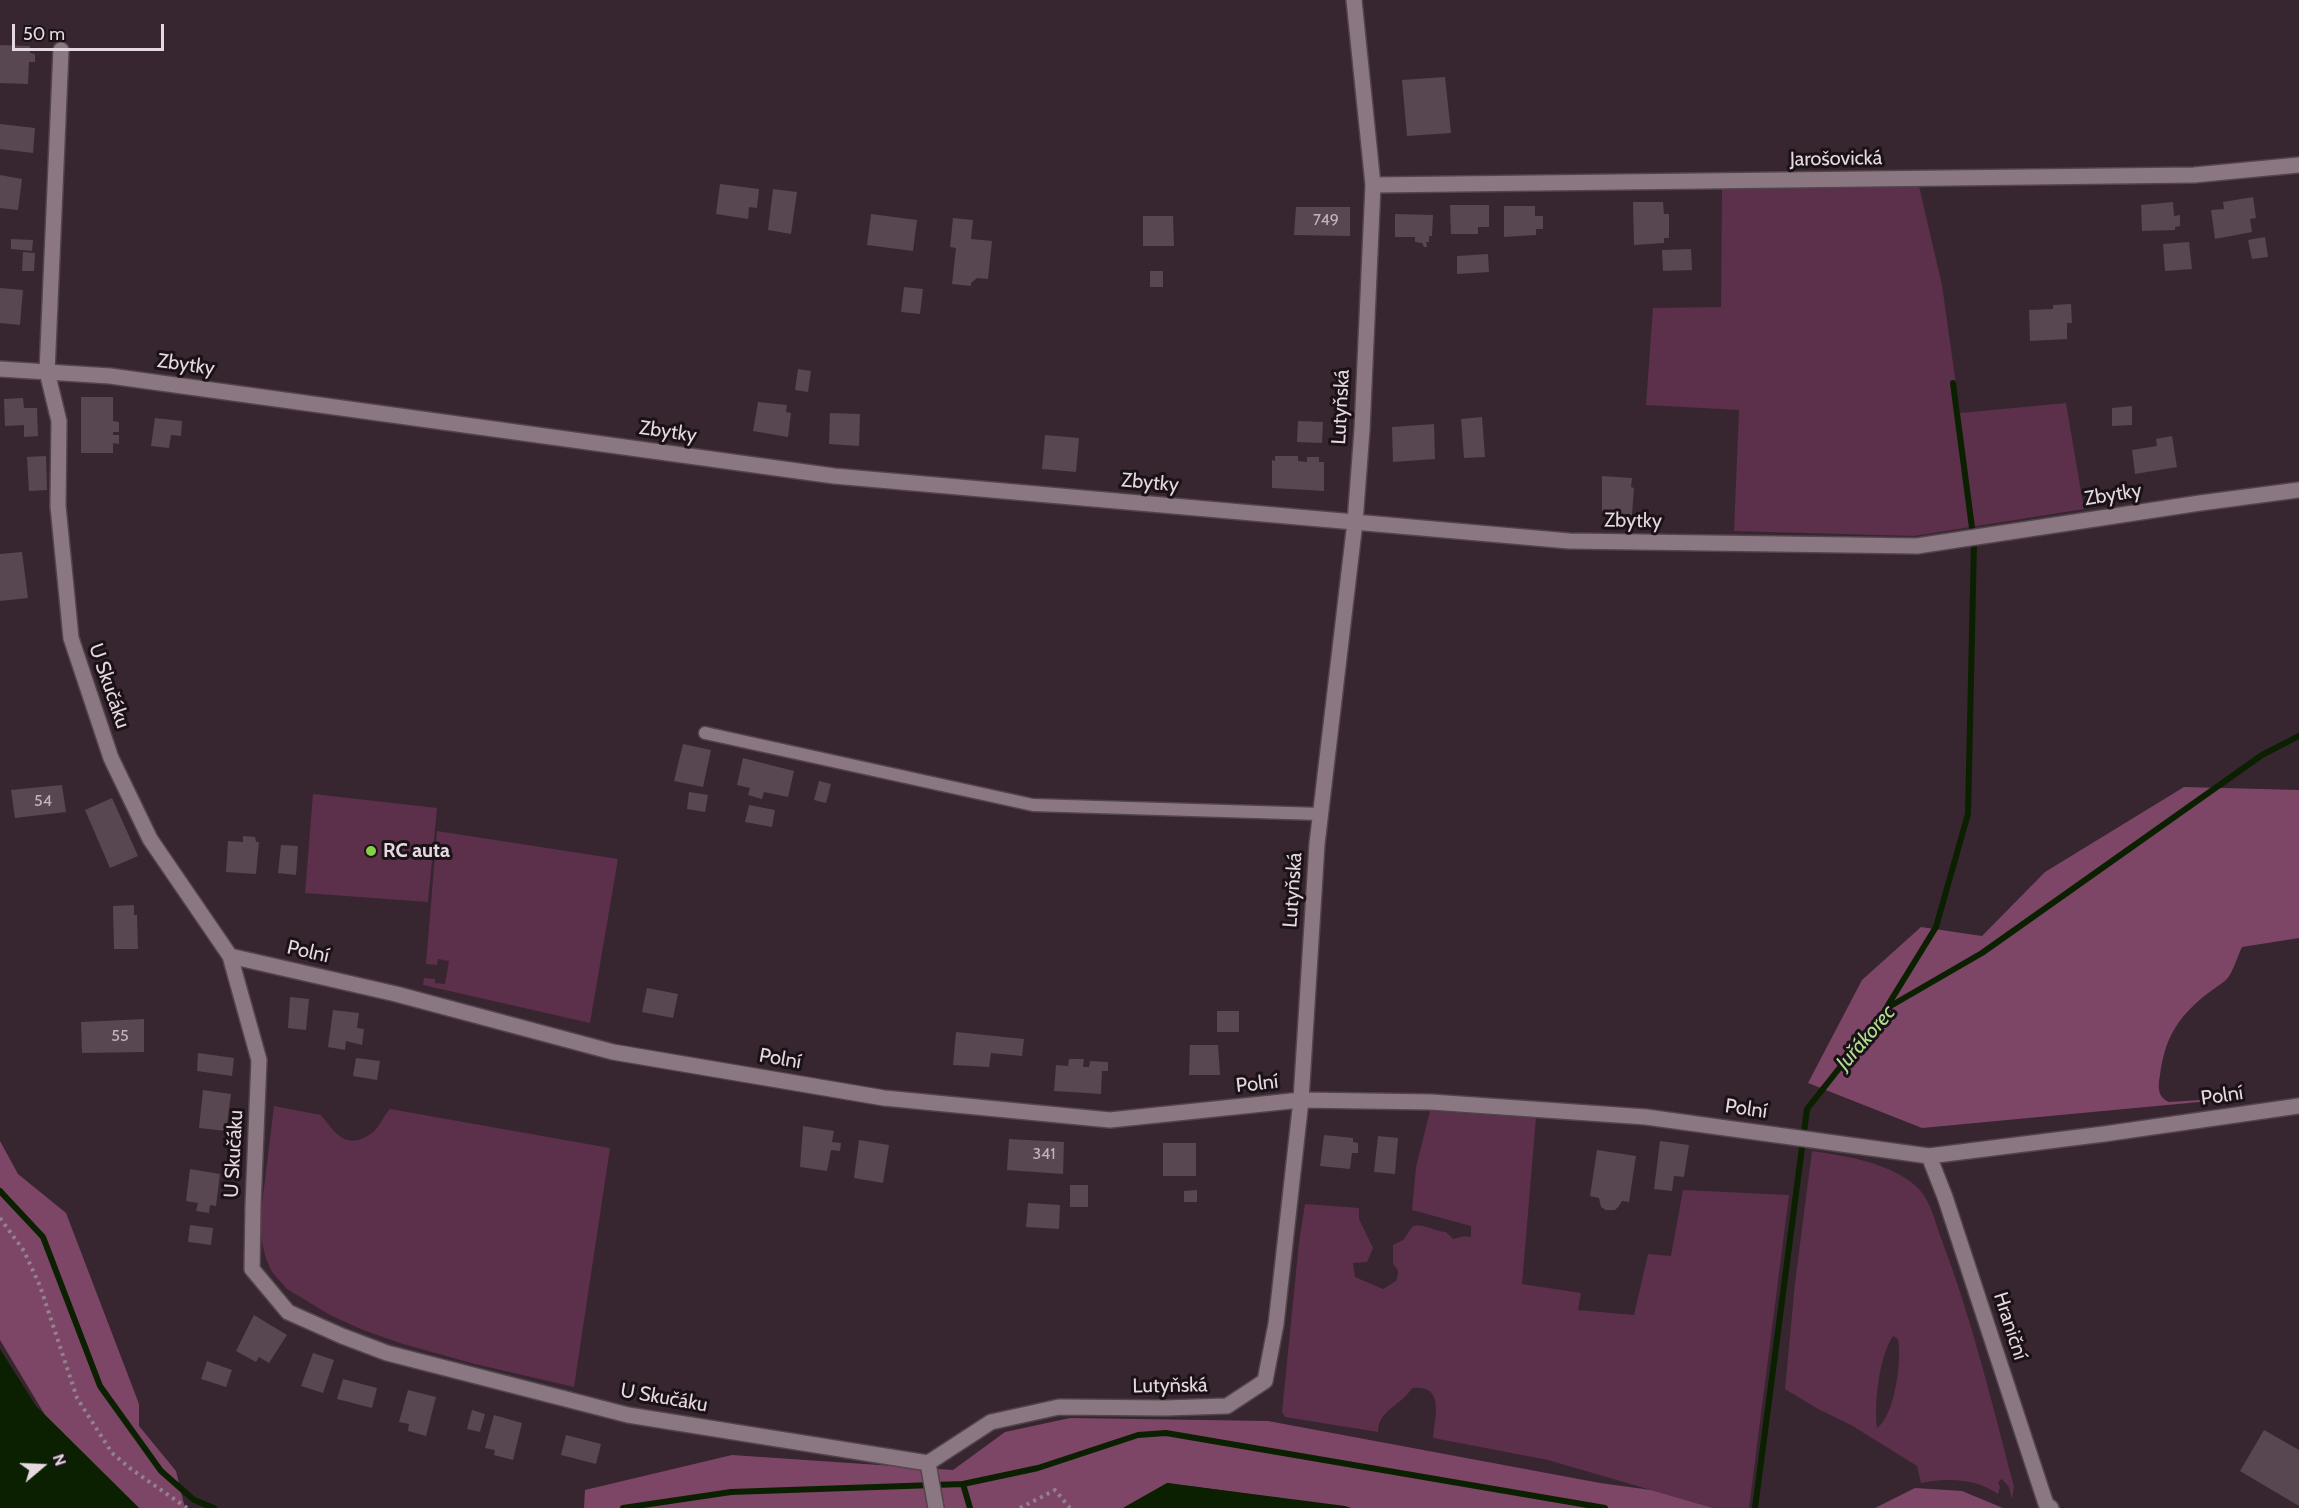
<!DOCTYPE html>
<html>
<head>
<meta charset="utf-8">
<style>
	body { margin:0 }
	#map { position:relative; width:2299px; height:1508px; overflow:hidden; background:#372630; font-family:Cabin,sans-serif }
	canvas { display:block }
	.north { position:absolute; left:12px; top:1436px; width:60px; height:60px; -webkit-text-stroke:4px #1a1216; paint-order:stroke; rotate:71deg; font-size:16px; font-weight:700; line-height:24px; text-align:center; color:#e5d9df }
	.north::after { content:''; display:block; margin:auto; width:21px; height:27px; background:#e5d9df; clip-path:polygon(50% 0,100% 100%,50% 72%,0 100%) }
	.scale { position:absolute; left:12px; top:24px; width:152px; height:27px; box-sizing:border-box; border:3px solid #e5d9df; border-top:0; padding-left:8px; font-size:18px; line-height:21px; white-space:nowrap; color:#e5d9df; -webkit-text-stroke:4px #1a1216; paint-order:stroke }
</style>
</head>
<body>
<div id="map">
<canvas width="2299" height="1508"></canvas>
<div class="north">N</div>
<div class="scale">50 m</div>
</div>
<script>
const g = document.querySelector('canvas').getContext('2d');
g.lineJoin = 'round';
function fill(path, color) {
  g.fillStyle = color;
  g.fill(path, 'evenodd');
}
function stroke(path, color, width, dash) {
  g.strokeStyle = color;
  g.lineWidth = width;
  g.lineCap = dash ? 'butt' : 'round';
  g.setLineDash(dash || []);
  g.stroke(path);
}
function write(font, color, halo, rows, align = 'center') {
  g.font = font + ' Cabin,sans-serif';
  g.lineWidth = 6;
  g.setLineDash([]);
  g.textBaseline = 'middle';
  g.strokeStyle = halo;
  g.fillStyle = color;
  for (const [text, x, y, turn = 0] of rows) {
    g.save();
    g.translate(x, y);
    g.rotate((+turn || 0) * Math.PI / 180);
    g.textAlign = isNaN(turn) ? turn : align;
    if (halo) g.strokeText(text, 0, 0);
    g.fillText(text, 0, 0);
    g.restore();
  }
}
fill(new Path2D(`
	M1919,186L1942,285L1960,413L2066,403L2084,509L1914,536L1734,531L1739,410L1646,405L1653,308L1721,307L1722,188Z
	M313,794L437,808L428,902L305,893Z
	M437,831L618,859L590,1023L423,985L424,978L435,979V983L445,984L449,961L438,959L437,965L426,964Z
	M274,1106L321,1115C336,1134 346,1151 372,1133C380,1127 383,1116 390,1109L610,1148L574,1387L471,1363L403,1344L363,1330L330,1315L287,1289L272,1272L266,1259L259,1229Z
	M1430,1111L1536,1118L1522,1284L1581,1293L1578,1310L1634,1315L1648,1254L1671,1256L1683,1190L1789,1195L1749,1508H1713L1548,1460L1433,1438C1435,1416 1445,1384 1412,1388C1401,1406 1378,1410 1378,1432L1285,1417L1282,1412L1299,1242L1305,1204L1359,1208V1219L1373,1248L1367,1262L1353,1263L1355,1277L1383,1289L1396,1281C1399,1273 1399,1270 1393,1264V1245L1403,1240L1413,1226C1425,1223 1435,1232 1446,1232L1453,1239L1464,1236L1471,1237V1226L1412,1210L1416,1167Z
	M1812,1151C1847,1156 1892,1163 1918,1188C1931,1201 1935,1222 1941,1238C1972,1319 1992,1403 2014,1487L2012,1499L2009,1487L2002,1479L1998,1482L2000,1487L1998,1494C1975,1478 1947,1478 1921,1483L1917,1466L1851,1425L1818,1409L1785,1389L1795,1283ZM1893,1336L1898,1339C1902,1359 1895,1416 1877,1428C1874,1403 1879,1357 1893,1336Z`), '#5c2f4a');
fill(new Path2D(`
	M2184,787L2299,790V938L2242,947C2237,957 2233,973 2226,980C2219,986 2210,991 2203,997C2176,1020 2165,1039 2160,1075C2158,1086 2157,1097 2169,1102L2230,1098L2231,1099L1922,1128L1808,1083L1862,980L1921,927L1982,936L2045,872Z
	M0,1141L18,1174L66,1213L139,1404V1426L176,1471L185,1508H139L45,1415L0,1340Z
	M1070,1418L1268,1421L1600,1483L1651,1490L1713,1508H1351L1168,1483L1123,1508H584L585,1490L732,1455L953,1470L1005,1432Z
	M1915,1488L1962,1491L2003,1508H1875Z`), '#7d4666');
fill(new Path2D(`
	M0,1349L36,1406L139,1508H0Z
	M1167,1483L1345,1506L1351,1508H1123Z`), '#0b2000');
stroke(new Path2D(`
	M1888,1005L1936,927L1968,814L1974,543L1953,383
	M0,1191L43,1237L100,1386L161,1471L194,1500L214,1508
	M963,1484L970,1508
	M623,1508L731,1492L963,1484L1038,1468L1138,1435L1166,1433L1605,1508
	M1755,1508L1807,1109L1887,1008L1982,953L2262,755L2299,736`), '#0b2000', 6);
fill(new Path2D(`
	M0,45L30,46V53L35,54V62H29L28,84L0,83Z
	M1445,77L1451,133L1407,136L1402,80Z
	M0,124L35,128L33,153L0,149Z
	M0,175L22,179L18,210L0,208Z
	M720,184L759,189L757,208L749,207L748,219L716,214Z
	M773,189L797,192L791,234L768,230Z
	M2253,197L2256,218L2250,219L2252,232L2215,239L2211,210L2224,209L2223,202Z
	M1633,202H1663L1664,214H1669V238H1664V243L1634,245Z
	M2173,202L2174,216L2180,215V226L2175,227V230L2142,231L2141,205Z
	M1450,205H1489V227H1478V234H1451Z
	M1504,206H1535V216H1543V229H1536V235L1504,237Z
	M1296,207H1350V236L1294,235Z
	M871,214L917,220L913,251L867,245Z
	M1395,214L1433,215L1432,236H1429V242H1426L1427,247H1424L1422,243L1415,242V237H1395Z
	M1143,216H1173L1174,246H1143Z
	M953,218L973,220L971,239L992,241L988,279L977,278L971,283V286L952,284L956,248L950,247Z
	M2265,237L2268,257L2252,259L2248,240Z
	M11,239L33,240L32,251L11,249Z
	M2189,242L2192,269L2165,271L2163,244Z
	M1691,249L1692,270L1663,271L1662,250Z
	M23,252L35,253L34,271H22Z
	M1488,254L1489,272L1457,274V256Z
	M1150,271H1163V287H1150Z
	M904,287L923,289L920,314L901,312Z
	M0,288L23,290L20,325L0,323Z
	M2071,304L2072,323H2067V339L2030,341L2029,310L2053,309V305Z
	M798,369L811,371L808,392L795,390Z
	M81,397H113V421L119,422V432H113V435H119V444L113,443V453H81Z
	M23,398L24,408H37L38,436L24,437V425L5,426L4,399Z
	M758,402L787,405L786,412L791,413L788,437L753,431Z
	M2132,406V425L2112,426V408Z
	M830,413L860,414L859,446L829,444Z
	M1482,417L1485,457L1464,458L1461,419Z
	M155,418L182,421L181,436L171,435L169,448L151,446Z
	M1298,421L1323,422L1322,443L1297,442Z
	M1434,424L1435,459L1393,462L1392,427Z
	M1045,435L1079,438L1076,472L1042,469Z
	M2172,436L2177,467L2135,474L2132,450L2157,446L2156,439Z
	M46,456L47,490L29,491L27,457Z
	M1275,456H1298V461L1307,462V457H1319V462H1324V491L1272,488V460L1275,461Z
	M1602,476L1632,478L1631,487L1634,488L1632,515L1602,513Z
	M22,552L28,598L0,601V554Z
	M683,744L711,750L703,787L674,781Z
	M743,758L794,771L788,797L764,792L762,799L748,795L750,788L737,785Z
	M819,781L831,784L826,803L814,800Z
	M62,785L66,812L15,818L11,790Z
	M689,792L708,795L705,812L687,809Z
	M112,798L138,856L110,868L85,810Z
	M749,805L775,810L772,827L745,822Z
	M243,836L255,837L256,842H259L256,874L226,872L228,841L243,842Z
	M281,845L298,846L296,875L278,873Z
	M134,905V915H137L138,949H114L113,906Z
	M647,988L678,994L673,1018L642,1012Z
	M290,997L309,999L306,1030L288,1028Z
	M333,1010L359,1013L357,1028L364,1029L362,1045L346,1041L345,1050L328,1047Z
	M1217,1011H1239V1032H1217Z
	M144,1019V1052L82,1053L81,1022Z
	M956,1032L1024,1039L1022,1056L991,1053L989,1067L953,1065Z
	M1190,1045H1218L1220,1075H1189Z
	M198,1053L234,1058L232,1076L197,1071Z
	M356,1058L380,1061L377,1080L353,1076Z
	M1069,1059H1084L1083,1067H1089L1090,1061L1108,1062V1071H1102L1101,1094L1054,1091L1056,1065L1068,1066Z
	M203,1090L231,1094L226,1131L199,1128Z
	M803,1126L834,1131L832,1142L841,1143L840,1151L831,1150L827,1171L800,1167Z
	M1324,1135L1353,1138V1142L1358,1143V1153H1352L1350,1169L1320,1166Z
	M1378,1136L1398,1138L1395,1174L1374,1172Z
	M1009,1139L1064,1142L1063,1174L1007,1170Z
	M859,1140L889,1145L883,1183L854,1178Z
	M1660,1141L1689,1145L1684,1177L1674,1176L1672,1191L1654,1189Z
	M1163,1143H1196V1176H1163Z
	M1597,1150L1636,1156L1629,1202L1622,1201L1619,1206L1615,1210H1606L1601,1207L1599,1198L1590,1196Z
	M190,1169L220,1174L216,1206L210,1205L209,1213L196,1211L198,1203L186,1201Z
	M1070,1185H1088V1207H1070Z
	M1197,1190V1202H1184V1191Z
	M1028,1203L1060,1205L1059,1229L1026,1227Z
	M190,1225L213,1228L211,1245L188,1242Z
	M254,1315L287,1335L269,1363L259,1357L256,1362L236,1351Z
	M313,1353L334,1360L323,1393L301,1386Z
	M207,1361L232,1370L226,1387L201,1379Z
	M343,1379L377,1388L372,1408L337,1399Z
	M408,1390L436,1397L426,1436L408,1431L409,1424L399,1422Z
	M472,1410L485,1414L480,1432L467,1429Z
	M494,1415L522,1423L513,1460L494,1455L495,1450L485,1448Z
	M2264,1430L2299,1450V1506L2240,1471Z
	M566,1435L601,1444L596,1464L561,1455Z`), '#584650');
const service = new Path2D(`
	M705,733L1033,805L1320,814`);
const minor = new Path2D(`
	M61,50L47,372L59,421L58,506L71,638L111,758L150,839L230,956L259,1060L253,1205L252,1269L288,1312L342,1336L387,1353L628,1415L928,1463
	M1373,185L2194,175L2299,165
	M0,369L110,376L834,476L1569,541L1917,546L2200,503L2299,490
	M230,956L396,994L613,1052L884,1098L1110,1120L1301,1100L1431,1102L1646,1117L1929,1156L2104,1134L2299,1106
	M1929,1156L1945,1197L2046,1504L2051,1508
	M928,1463L991,1422L1059,1407L1165,1408L1227,1406L1265,1381L1276,1324L1301,1100L1317,844L1355,522L1362,430L1373,185L1354,0
	M928,1463L936,1508`);
stroke(service, '#52444c', 15);
stroke(minor, '#52444c', 18);
stroke(new Path2D(`
	M0,1218L24,1251L40,1286L77,1398L112,1453L131,1469L187,1508
	M1020,1508L1055,1490L1070,1508`), '#91838b', 4, [3, 4.5]);
stroke(service, '#8b7782', 12);
stroke(minor, '#8b7782', 15);
for (const [x, y, r, color] of [
	[371,851,6,"#86cf4b"]
]) {
  const dot = new Path2D();
  dot.arc(x, y, r, 0, 2 * Math.PI);
  g.fillStyle = color;
  g.fill(dot);
  stroke(dot, '#1a1216', 2);
}
write('16px', '#c2b4bb', null, [
	["749",1326,220],
	["54",43,801],
	["55",120,1036],
	["341",1044,1154]
]);
write('20px', '#e5d9df', '#1a1216', [
	["Jarošovická",1836,159,-1],
	["Zbytky",186,365,8],
	["Lutyňská",1341,407,-87],
	["Zbytky",668,432,8],
	["Zbytky",1150,483,5],
	["Zbytky",2113,495,-9],
	["Zbytky",1633,521,1],
	["U Skučáku",109,686,71],
	["Lutyňská",1293,890,-86],
	["Polní",308,952,13],
	["Polní",780,1059,10],
	["Polní",1257,1084,-6],
	["Polní",2222,1096,-8],
	["Polní",1746,1109,8],
	["U Skučáku",234,1154,-87],
	["Hraniční",2010,1326,72],
	["Lutyňská",1170,1386,-1],
	["U Skučáku",664,1398,10]
]);
write('bold 20px', '#e5d9df', '#1a1216', [
	["RC auta",383,851]
], 'left');
write('italic 21px', '#b0df90', '#1a1216', [
	["Juřákorec",1866,1038,-49]
]);
</script>
</body>
</html>
